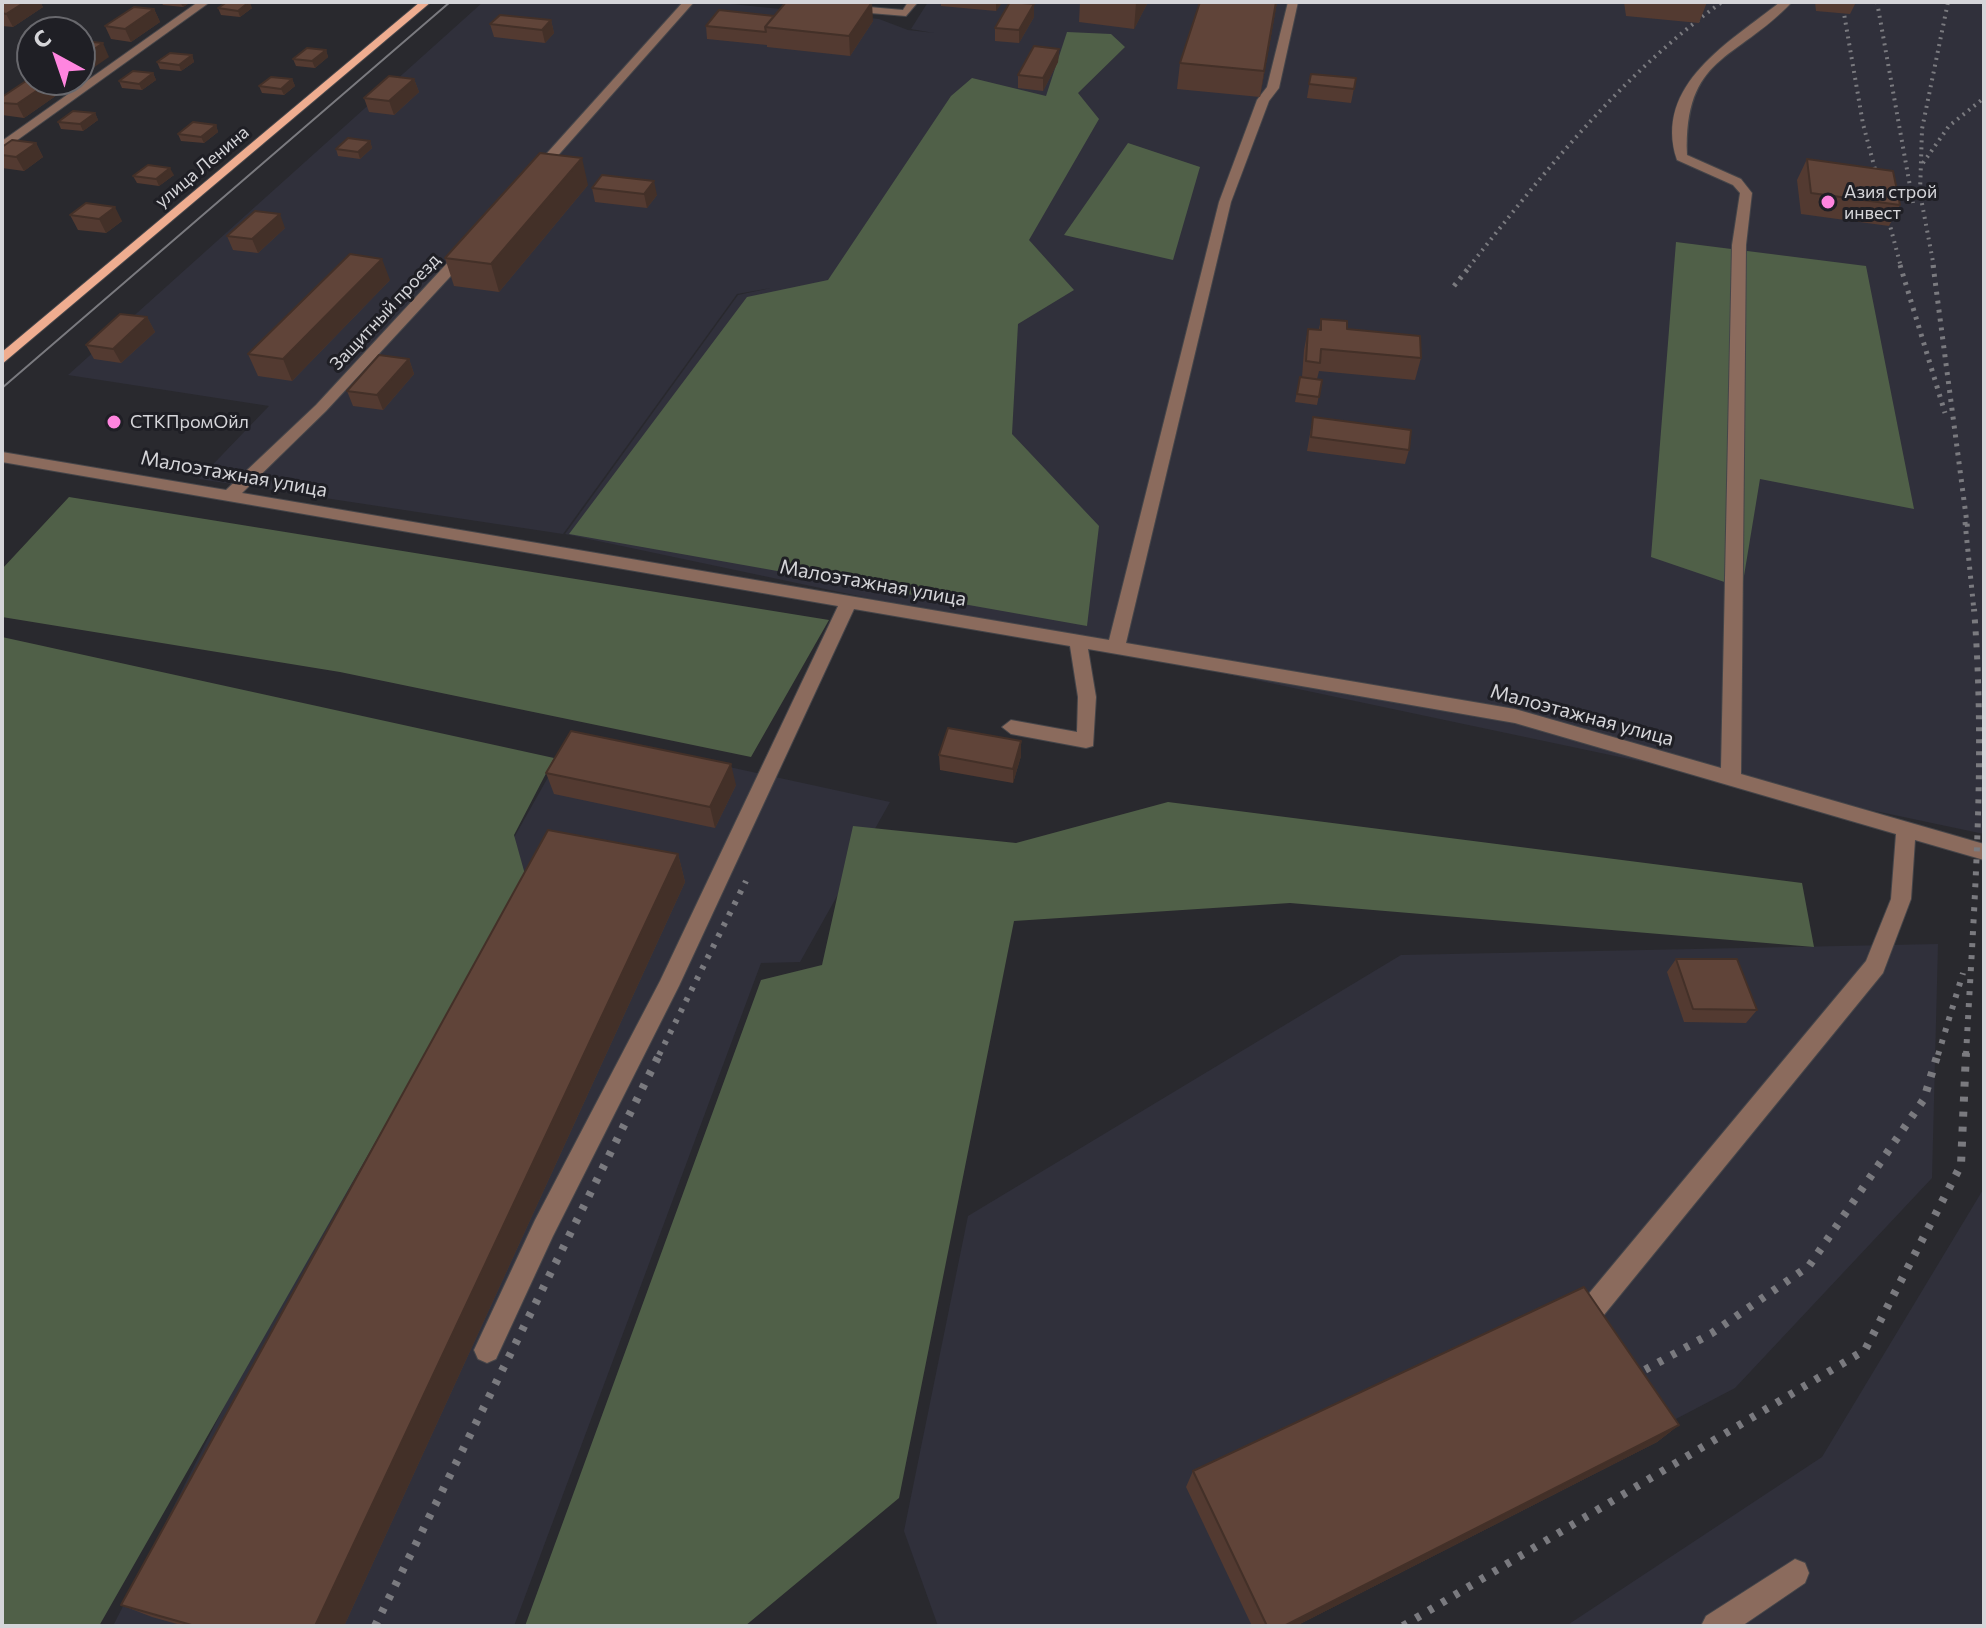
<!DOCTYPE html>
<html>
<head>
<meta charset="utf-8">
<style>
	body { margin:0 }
	#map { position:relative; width:1986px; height:1628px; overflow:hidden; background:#29292e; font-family:Commissioner,sans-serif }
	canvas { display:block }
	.frame { position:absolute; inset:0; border:4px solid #d5d5d9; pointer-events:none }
	.north { position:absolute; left:16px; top:16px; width:80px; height:80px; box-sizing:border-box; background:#1f1f25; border:2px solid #68686d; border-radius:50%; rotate:320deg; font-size:22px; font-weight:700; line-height:32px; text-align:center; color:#d5d5d9 }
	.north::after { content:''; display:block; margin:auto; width:28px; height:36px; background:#ff85df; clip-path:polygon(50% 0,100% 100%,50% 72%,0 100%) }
</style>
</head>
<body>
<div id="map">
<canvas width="1986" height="1628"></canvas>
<div class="frame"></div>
<div class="north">С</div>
</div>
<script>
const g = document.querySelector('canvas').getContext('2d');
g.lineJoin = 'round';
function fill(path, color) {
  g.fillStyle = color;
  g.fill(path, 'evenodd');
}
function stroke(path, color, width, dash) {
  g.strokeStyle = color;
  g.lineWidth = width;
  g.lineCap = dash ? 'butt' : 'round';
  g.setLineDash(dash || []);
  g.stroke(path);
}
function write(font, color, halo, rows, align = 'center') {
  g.font = font + ' Commissioner,sans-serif';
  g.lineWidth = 6;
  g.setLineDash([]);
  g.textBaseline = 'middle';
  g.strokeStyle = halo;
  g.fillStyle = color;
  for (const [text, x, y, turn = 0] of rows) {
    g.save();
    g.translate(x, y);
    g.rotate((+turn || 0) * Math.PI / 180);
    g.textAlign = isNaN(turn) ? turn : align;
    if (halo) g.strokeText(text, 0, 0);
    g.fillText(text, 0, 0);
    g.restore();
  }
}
fill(new Path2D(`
	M483,2H712L879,19L908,30L934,33L911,29L928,2H1984V834L565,534L738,295L771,288L737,294L563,534L199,479L269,406L68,375Z
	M573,733L890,802L800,962L761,963L514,1626H113L498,866Z
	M1938,944L1932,1178L1735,1388L1281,1626H938L904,1531L968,1216L1401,955Z
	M1984,1188V1626H1566L1822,1457Z`), '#30303b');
fill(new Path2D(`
	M1067,32L1111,34L1125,47L1078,93L1099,119L1029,240L1074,290L1018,324L1012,434L1099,526L1087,626L569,534L747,297L828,280L951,96L972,78L1046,96Z
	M1128,143L1200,167L1173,260L1064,235Z
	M1676,242L1866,266L1914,509L1760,479L1742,588L1651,557Z
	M69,497L829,620L751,757L340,672L2,617V569Z
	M2,637L554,758L514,835L526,878L99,1626H2Z
	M1168,802L1802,883L1814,947L1290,903L1014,921L899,1498L745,1626H525L761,980L822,965L853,826L1016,843Z`), '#506048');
const minor = new Path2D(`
	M198,2H210L2,151V141Z
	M683,2H694L538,178H530V172Z
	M908,2H918L906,16L846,11L841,8L846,5L903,10Z
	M1288,2H1298L1279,88L1269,101L1231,202L1126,643L1515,709L1721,768L1732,245L1740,193L1733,185L1677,160C1652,84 1732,41 1780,2H1792C1735,62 1684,55 1687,155L1741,179L1752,193L1746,245L1741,774L1984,844V860L1915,840L1911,899L1883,973L1599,1321L1590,1325L1581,1321L1577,1312L1581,1303L1866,961L1891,899L1896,834L1515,723L1088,649L1096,697L1093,746L1086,748L1011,734L1002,727L1011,720L1077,732L1078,697L1070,646L854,609L679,986L553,1236L496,1359L487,1363L478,1359L474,1350L535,1220L660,981L838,606L2,462V452L226,490L316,405L463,246H473V252L326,411L242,493L1109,640L1219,202L1257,100L1267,87Z
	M1795,1559L1805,1563L1809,1573L1805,1583L1742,1626H1701L1706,1616Z`);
const major = new Path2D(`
	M420,2H431L2,364V352Z`);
stroke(minor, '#454549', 2);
stroke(major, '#454549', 2);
fill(minor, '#8b6b5d');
fill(major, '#efad90');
stroke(new Path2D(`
	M2,388L450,2`), '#7a7a7f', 2);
stroke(new Path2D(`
	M1842,2L1863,124L1901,267
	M1877,2L1913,203
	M1923,163L1949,126L1984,98
	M1469,267C1545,171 1622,74 1722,2
	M1934,267L1920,193L1922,129L1948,2`), '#7a7a7f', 4, [2, 5]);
stroke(new Path2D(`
	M1900,265L1945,413
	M1933,265L1968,531
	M1454,286L1471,265
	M1965,522L1974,611`), '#7a7a7f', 5, [3, 6]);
stroke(new Path2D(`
	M659,1055L746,881
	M1938,1055L1963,973
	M1966,1055C1974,907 1986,757 1974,609`), '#7a7a7f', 6, [4, 8]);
stroke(new Path2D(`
	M1632,1377L1712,1333L1809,1266L1924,1099L1938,1053
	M375,1626L660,1053
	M1403,1626L1865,1350L1961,1165L1966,1053`), '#7a7a7f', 8, [5, 10]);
fill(new Path2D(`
	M2,2H40L43,7L13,27L2,26Z
	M161,2H191L183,7L163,5Z
	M941,2H1002L996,11L941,6Z
	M1080,2H1148L1134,29L1079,22Z
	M1277,2L1260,97L1177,89L1180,63Z
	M1624,2H1707L1699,23L1626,16Z
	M1815,2H1856L1850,14L1816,11Z
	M218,8H252L240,17L221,15Z
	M154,9L160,22L131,42L111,39L105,26Z
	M774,16L873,21L850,56L767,47V45L707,39L706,26Z
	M1034,17L1019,43L995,41V28Z
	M551,20L554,33L545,43L494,37L490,24Z
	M1059,49L1058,62L1043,91L1018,88V75Z
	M326,50L328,57L315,68L296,66L293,59Z
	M192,55L194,62L181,71L160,69L157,62Z
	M153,73L156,80L142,90L122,88L119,81Z
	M1311,74L1356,78L1351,103L1307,98Z
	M292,79L295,86L284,95L262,93L259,86Z
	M414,79L419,92L394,115L369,112L364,98Z
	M57,95L24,118L2,115V97Z
	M95,113L98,120L83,131L61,129L58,122Z
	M216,125L218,132L204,143L181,141L178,134Z
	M370,141L372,148L360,159L338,156L336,149Z
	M36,143L43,157L24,171L2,168V147Z
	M1807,159L1900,205L1889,226L1801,214L1797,180Z
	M174,175L159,186L137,183L133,176Z
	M588,185L499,292L454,286L445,258Z
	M592,188L657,195L647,208L595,202Z
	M70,215L122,221L106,233L78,230Z
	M285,228L258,253L233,250L227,236Z
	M390,280L292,381L258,376L248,354Z
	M147,317L155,332L121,363L94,359L86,345Z
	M1321,319L1421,358L1415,380L1319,371L1317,379L1322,380L1317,405L1295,402L1300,377H1302L1304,350L1308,329H1319Z
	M409,359L414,374L383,410L353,406L347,391Z
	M1313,417L1409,450L1405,464L1307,451Z
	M939,755L1021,756L1013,783L940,770Z
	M546,773L736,785L715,828L554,794Z
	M678,854L685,882L344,1626H184L152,1617L121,1605Z
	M1676,959L1757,1010L1746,1023L1684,1022L1667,972Z
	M1679,1425L1657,1442L1296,1626H1252L1186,1487L1193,1471Z`), '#533a31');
fill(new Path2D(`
	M25,2H40L43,7L13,27L6,14Z
	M180,2H191L183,7Z
	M250,2L252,8L240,17L238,11Z
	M872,2L873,21L850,56L849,36Z
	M996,2L1002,3L996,11Z
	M1137,2H1148L1134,29L1136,3Z
	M1276,2H1277L1260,97L1264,71Z
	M1034,4V17L1019,43V30Z
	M154,9L160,22L131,42L125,29Z
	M551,20L554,33L545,43L542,30Z
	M103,43L109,57L80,77V59Z
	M1059,49L1058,62L1043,91V78Z
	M326,50L328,57L315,68L312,61Z
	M192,55L194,62L181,71L179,65Z
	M153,73L156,80L142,90L139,84Z
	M292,79L295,86L284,95L281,89Z
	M414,79L419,92L394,115L389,101Z
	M51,81L57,95L24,118L17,104Z
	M95,113L98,120L83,131L80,124Z
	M216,125L218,132L204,143L201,137Z
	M370,141L372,148L360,159L358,152Z
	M36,143L43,157L24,171L16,157Z
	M582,158L588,185L499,292L491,264Z
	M170,168L174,175L159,186L156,179Z
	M654,181L657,195L647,208L644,194Z
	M115,207L122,221L106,233L99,219Z
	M280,214L285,228L258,253L252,239Z
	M382,259L390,280L292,381L283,359Z
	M147,317L155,332L121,363L113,349Z
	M409,359L414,374L383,410L377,395Z
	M1021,741V756L1013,783V769Z
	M731,764L736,785L715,828L710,807Z
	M678,854L685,882L344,1626H315Z
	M1679,1425L1657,1442L1296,1626H1284Z`), '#433028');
const building = new Path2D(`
	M2,2H25L6,14L2,13Z
	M227,2H249L238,11L218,8Z
	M786,2H872L849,36L765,27Z
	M1010,2L1034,4L1019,30L995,28Z
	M1200,2H1276L1264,71L1180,63Z
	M134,7L154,9L125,29L105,26Z
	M719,10L774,16L765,27L766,32L706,26Z
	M500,15L551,20L542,30L490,24Z
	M82,41L103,43L80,59V42Z
	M1034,46L1059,49L1043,78L1018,75Z
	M307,48L326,50L312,61L293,59Z
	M170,53L192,55L179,65L157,62Z
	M133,71L153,73L139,84L119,81Z
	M1311,74L1356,78L1354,89L1309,84Z
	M389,76L414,79L389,101L364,98Z
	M271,77L292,79L281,89L259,86Z
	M29,79L51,81L17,104L2,103V97Z
	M73,111L95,113L80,124L58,122Z
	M193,122L216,125L201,137L178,134Z
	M348,138L370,141L358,152L336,149Z
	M12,140L36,143L16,157L2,155V147Z
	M540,153L582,158L491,264L445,258Z
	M1807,159L1893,171L1900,205L1811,193Z
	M148,165L170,168L156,179L133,176Z
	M602,175L654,181L644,194L592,188Z
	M86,203L115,207L99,219L70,215Z
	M255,211L280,214L252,239L227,236Z
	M350,254L382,259L283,359L248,354Z
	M120,314L147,317L113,349L86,345Z
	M1321,319L1347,321V329L1420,336L1421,358L1321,349L1320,363L1306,361L1308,329L1321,330Z
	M379,355L409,359L377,395L347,391Z
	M1300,377L1322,380L1319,397L1297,394Z
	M1313,417L1411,430L1409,450L1311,437Z
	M948,728L1021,741L1013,769L939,755Z
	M571,731L731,764L710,807L546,773Z
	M548,830L678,854L315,1626H195L121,1605Z
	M1676,959H1737L1757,1010L1693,1009Z
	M1584,1287L1679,1425L1284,1626H1267L1193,1471Z`);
fill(building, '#604439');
stroke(building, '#433028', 2);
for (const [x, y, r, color] of [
	[1828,202,8,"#ff85df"],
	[114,422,8,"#ff85df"]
]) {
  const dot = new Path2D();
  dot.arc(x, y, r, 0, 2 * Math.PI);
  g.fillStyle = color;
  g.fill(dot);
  stroke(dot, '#1f1f25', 3);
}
write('18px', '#d5d5d9', '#1f1f25', [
	["улица Ленина",202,167,-40],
	["Защитный проезд",385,312,-47]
]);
write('18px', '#d5d5d9', '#1f1f25', [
	["Азия строй",1844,192],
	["инвест",1844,213],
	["СТКПромОйл",130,422]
], 'left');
write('20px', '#d5d5d9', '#1f1f25', [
	["Малоэтажная улица",234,474,10],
	["Малоэтажная улица",873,583,10],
	["Малоэтажная улица",1582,715,15]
]);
</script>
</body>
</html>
